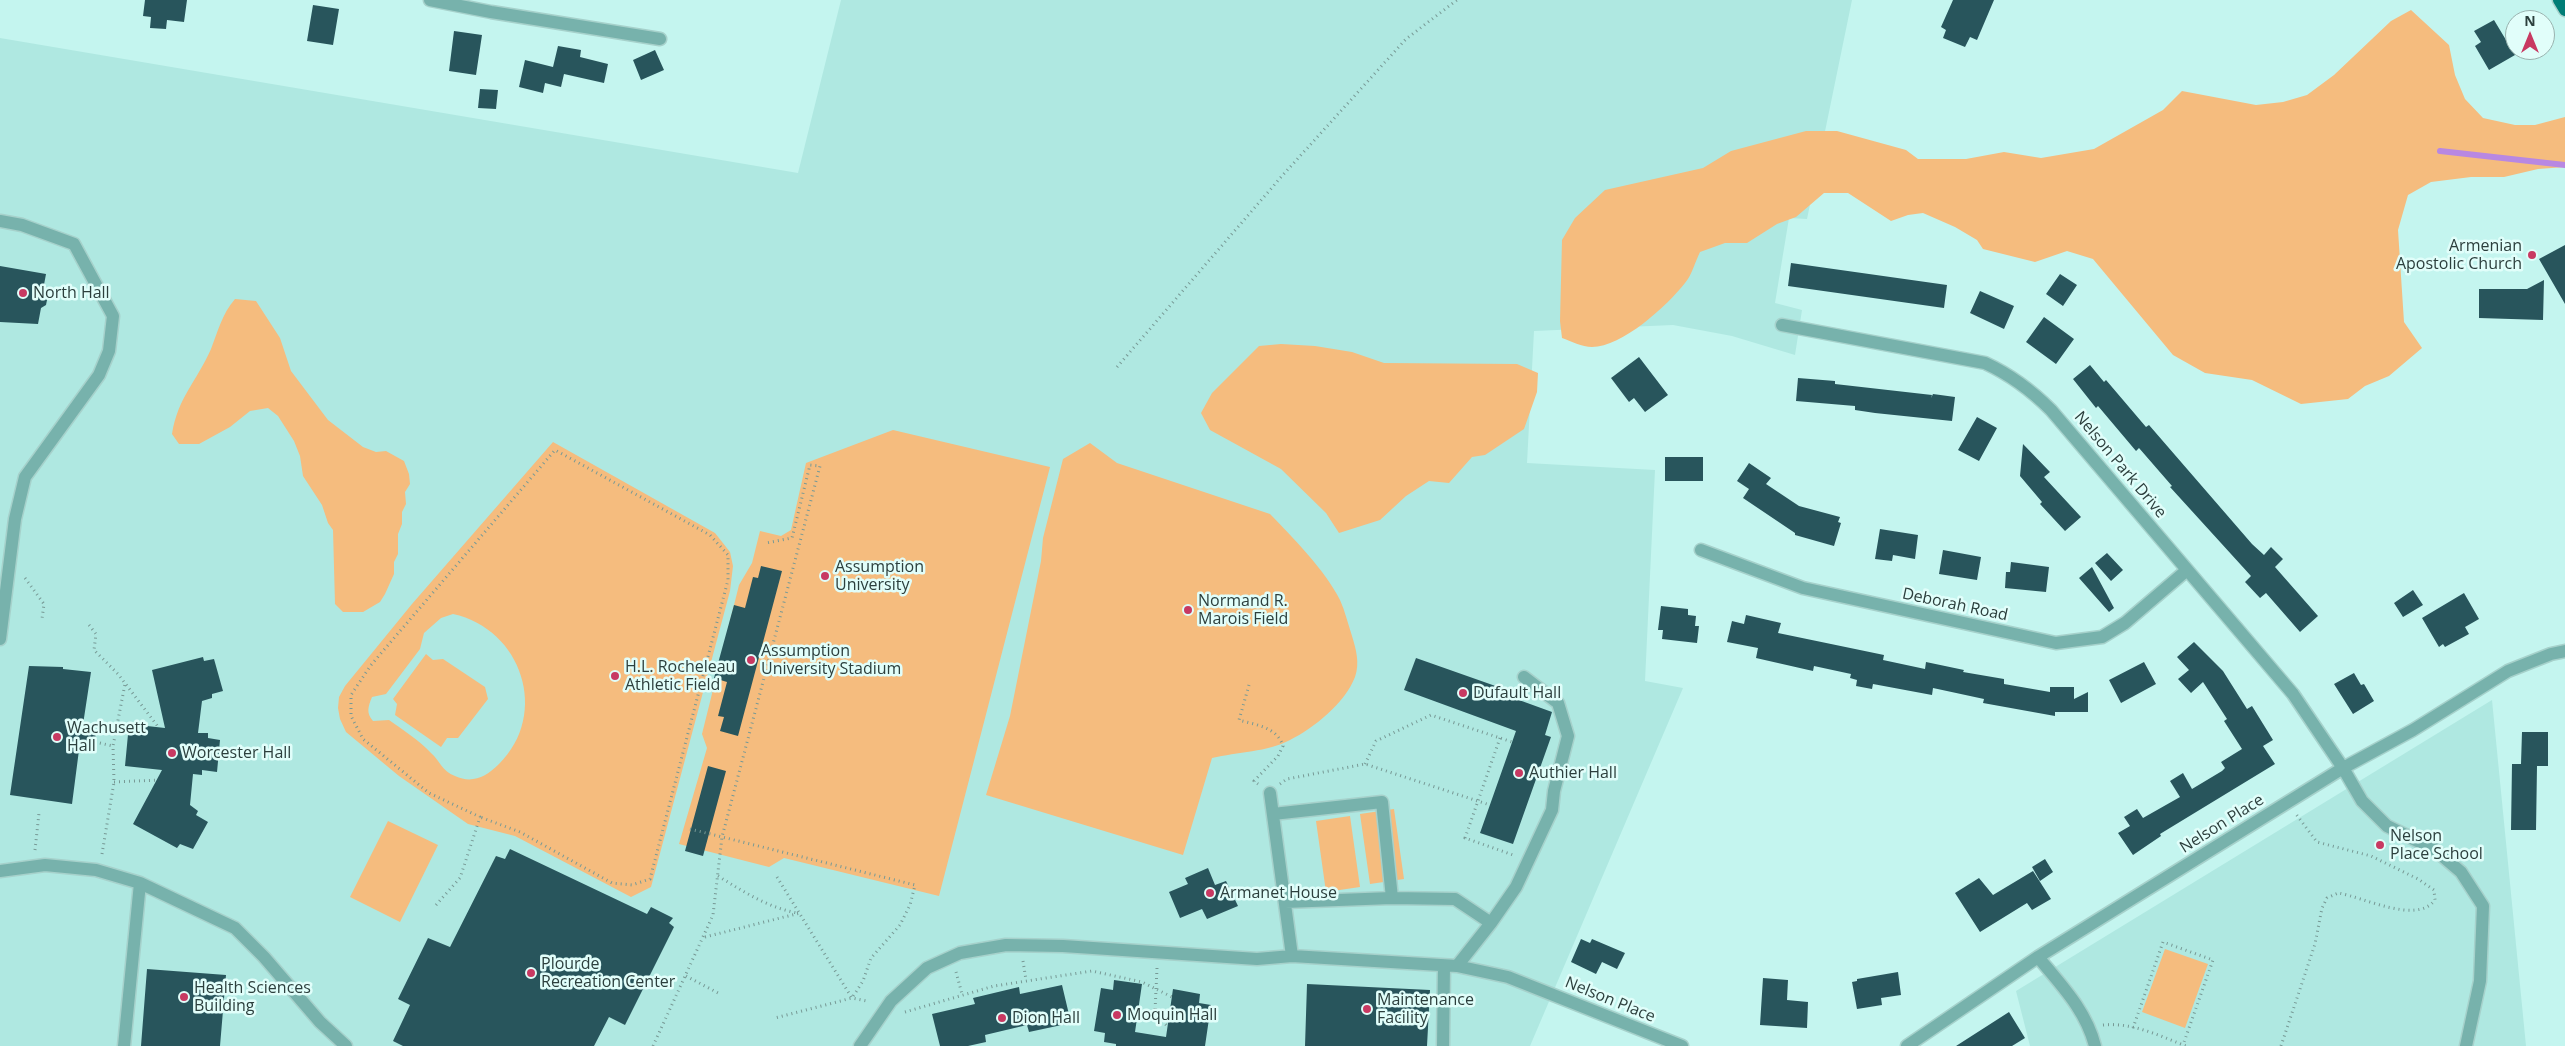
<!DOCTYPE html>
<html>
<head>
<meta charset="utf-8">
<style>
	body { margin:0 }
	#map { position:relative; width:2565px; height:1046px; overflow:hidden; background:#c4f5ef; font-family:"Open Sans",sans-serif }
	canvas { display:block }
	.north { position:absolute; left:2505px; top:10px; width:50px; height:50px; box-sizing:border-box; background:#e1fefa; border:1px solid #99b2ae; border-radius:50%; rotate:0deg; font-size:14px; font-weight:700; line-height:20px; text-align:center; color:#2c3f3d }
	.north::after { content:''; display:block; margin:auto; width:18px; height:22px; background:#c83962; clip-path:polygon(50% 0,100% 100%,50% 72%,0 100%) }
</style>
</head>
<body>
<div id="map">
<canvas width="2565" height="1046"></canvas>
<div class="north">N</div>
</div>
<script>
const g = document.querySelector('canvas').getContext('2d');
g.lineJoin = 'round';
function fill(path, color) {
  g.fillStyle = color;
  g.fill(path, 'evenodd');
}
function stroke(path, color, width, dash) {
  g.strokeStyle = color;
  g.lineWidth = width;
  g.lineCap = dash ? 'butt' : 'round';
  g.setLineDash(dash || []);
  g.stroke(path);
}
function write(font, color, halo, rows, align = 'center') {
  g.font = font + ' "Open Sans",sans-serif';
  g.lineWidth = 5;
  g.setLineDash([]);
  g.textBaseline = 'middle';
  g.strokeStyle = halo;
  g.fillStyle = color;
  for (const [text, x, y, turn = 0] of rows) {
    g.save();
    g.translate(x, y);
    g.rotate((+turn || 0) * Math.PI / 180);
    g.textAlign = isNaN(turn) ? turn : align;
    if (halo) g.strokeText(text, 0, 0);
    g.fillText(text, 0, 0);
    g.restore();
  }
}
fill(new Path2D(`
	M841,0H1852L1807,219L1789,218L1775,303L1802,310L1795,355L1732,336L1673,325L1534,331L1527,463L1655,470L1645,681L1683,688L1530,1046H0V38L798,173Z
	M2492,700L2526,1046H2030L2016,991Z`), '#afe8e1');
fill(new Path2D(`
	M2411,10L2449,45L2455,75L2465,99L2483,118L2515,125H2535L2565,117V167L2538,169L2504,177H2471L2431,182L2408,195L2398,230L2404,322L2422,348L2389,376L2365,386L2348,399L2301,404L2252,380L2205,373L2173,355L2093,259L2067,251L2035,262L1983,249L1977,240L1955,227L1923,213L1908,215L1891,221L1848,193H1824L1796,217L1777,224L1747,243H1725L1700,252C1695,262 1692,275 1685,283C1667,306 1622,347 1592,347C1582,347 1571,341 1562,338L1560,321L1562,240L1575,218L1605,190L1703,168L1731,151L1806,131H1837L1906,150L1918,159H1966L2004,152L2041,158L2094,149L2163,110L2182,91L2256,105L2283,102L2307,95L2334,75L2391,21Z
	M235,299L256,301L280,338L291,371L328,420L363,447L376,452L386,451L404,461L409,474L410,484L405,492L406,504L402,512V524L398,534V554L394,562V574L385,594L380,602L363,612H343L335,604L333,530L328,523L322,505L303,476L300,456L294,441L278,416L268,408L250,411L230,427L199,444H179L172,434C178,397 197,381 211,349C218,331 222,314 235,299Z
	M1281,344L1315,346L1352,352L1384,363L1517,364L1538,373L1537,392L1524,429L1485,455L1472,457L1449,483L1429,481L1406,496L1380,520L1339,533L1326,513L1281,469L1210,430L1201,413L1212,393L1259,346Z
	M893,430L1050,467L939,896L784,858L769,867L679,844L707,748L702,734L739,585L752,563L760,531L781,536L791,530L806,463Z
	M553,442L715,533L730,552L733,566L730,591L651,887L631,897L515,836L468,824L399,776L346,732L340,719L338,708L339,697L345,686L412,604ZM453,614C522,629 550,714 499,764C486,777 472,784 455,776C442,771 440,761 431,753C419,740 403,730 389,720L373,721C366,713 368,707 372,697L386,694L420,649L424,633L441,618Z
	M1090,443L1117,463L1270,514C1293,538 1325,570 1340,600C1345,611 1348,624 1352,636C1356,649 1360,663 1355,677C1345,703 1314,728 1290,740C1268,752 1237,752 1212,758L1183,855L986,795L1010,716L1041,561L1043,538L1063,459Z
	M426,654L433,660L443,659L485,687L488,699L458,738H447L441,747L395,715L397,704L393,699Z
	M1394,809L1404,879L1370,884L1360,814Z
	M1350,816L1360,887L1326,892L1316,821Z
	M388,821L438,845L400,922L350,897Z
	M2165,949L2208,964L2185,1028L2142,1012Z`), '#f5bc7e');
stroke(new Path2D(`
	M2440,151L2565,165`), '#b888e2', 6);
fill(new Path2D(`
	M145,0H187L184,22L167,20L166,29L150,28L151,17L143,16Z
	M1953,0H1994L1977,40L1970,37L1965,47L1943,38L1946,30L1941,27Z
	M313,5L339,9L333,45L307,41Z
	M2494,20L2515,55L2489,70L2475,46L2481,42L2474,31Z
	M454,31L482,35L476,75L449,71Z
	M558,46L581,50L580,57L608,64L604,83L564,74L561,87L545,83L543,93L519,87L525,60L553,67Z
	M655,50L664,70L641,80L633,60Z
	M480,89L498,90L496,109L478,108Z
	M2565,245V304L2539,259Z
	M1791,263L1947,285L1944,308L1788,286Z
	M0,266L46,274L43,290L48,295L46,305L41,308L38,324L0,322Z
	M2060,274L2077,285L2063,306L2046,294Z
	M2544,280L2543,320L2479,318V289H2527Z
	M1980,291L2014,306L2004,329L1970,313Z
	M2044,317L2074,339L2056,364L2026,342Z
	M1639,357L1668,395L1645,412L1634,398L1629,402L1611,378Z
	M2090,365L2104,382L2106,380L2146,427L2149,425L2252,544L2264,555L2271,547L2283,559L2275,567L2318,616L2300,632L2266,593L2260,598L2245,582L2251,576L2170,487L2172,486L2139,448L2136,451L2098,406L2096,408L2073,379Z
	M1798,378L1835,381V384L1932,395L1931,398L1933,394L1955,397L1952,421L1875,413L1855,410V406L1796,401Z
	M1977,417L1997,428L1979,461L1958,450Z
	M2023,444L2050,472L2044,477L2081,517L2065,531L2040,504L2042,502L2020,476Z
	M1665,457H1703V481H1665Z
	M1749,463L1771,478L1766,484L1799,506L1840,517L1838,522L1841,523L1834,546L1795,535V533L1743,498L1749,489L1737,481Z
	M1880,529L1918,535L1915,559L1893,555L1892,561L1875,559Z
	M1943,550L1981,557L1977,580L1939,574Z
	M2107,553L2123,570L2111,581L2095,563Z
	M2011,562L2049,567L2046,592L2005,588L2006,572H2010Z
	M761,566L782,571L738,736L720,731L724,717L718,716L727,682L714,678L734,605L745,608L753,577L758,578Z
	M2092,567L2114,608L2109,612L2079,578Z
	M2413,590L2423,605L2403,617L2394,603Z
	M2464,593L2479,619L2465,627L2469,634L2445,647L2443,644L2439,647L2422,618Z
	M1661,606L1688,609V615L1696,616L1695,626H1699L1697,643L1662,639L1663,630H1658Z
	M1746,615L1781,623L1778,633L1884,655L1883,660L1925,669L1926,662L1964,670L1963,672L2004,679V684L2050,692V687H2074V699L2088,692V712H2055V716L1983,703L1984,699L1933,688L1932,695L1873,684L1872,689L1856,686L1857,680L1850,678L1851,674L1814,666L1813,671L1756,658L1758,648L1727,642L1732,621L1744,624Z
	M2194,642L2223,671L2247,709L2252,706L2273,740L2263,746L2275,764L2160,834L2161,836L2133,855L2118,833L2130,826L2124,817L2137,809L2143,818L2180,797L2170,781L2183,773L2192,789L2222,771L2225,768L2221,762L2242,749L2224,721L2227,719L2203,682L2191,693L2178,679L2189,670L2177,657Z
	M203,657L204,661L214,659L223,691L212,694V698L202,701L198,733H208V738L220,740L217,772L202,770V775L193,774L190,805L198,811L196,815L208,822L193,849L180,844L177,848L133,824L162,770L125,766L129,724L165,728L152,670Z
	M1416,658L1521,695L1519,700L1552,712L1545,735L1551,737L1513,844L1480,833L1516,731L1404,690Z
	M2144,662L2156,684L2121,703L2109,680Z
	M29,666L63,667V669L91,672L82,731L96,732L93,753L79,750L72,804L10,795Z
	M2354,673L2361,685L2364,684L2374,701L2353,714L2334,684Z
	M2522,732H2548V766H2537L2536,830H2511L2512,764H2521Z
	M708,766L726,771L703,856L685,851Z
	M510,849L647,914L651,907L673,918L669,923L674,927L625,1025L609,1017L594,1046H403L393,1041L410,1005L398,999L428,938L450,947L496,856L505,859Z
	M2045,859L2053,872L2040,881L2032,867Z
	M1208,868L1215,885L1226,881L1238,906L1207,919L1202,909L1180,918L1169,892L1188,884L1185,878Z
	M2033,871L2051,899L2032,910L2027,903L1980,932L1955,893L1979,878L1993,895Z
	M1581,939L1590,943L1592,939L1625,953L1617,969L1602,962L1596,974L1571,962Z
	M147,969L226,975L220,1046H141Z
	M1898,972L1901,995L1881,998L1882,1005L1857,1009L1852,982L1857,981V979Z
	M1763,978L1788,980L1787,1000L1808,1002L1807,1028L1760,1025Z
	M1114,980L1142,984L1135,1032L1166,1037L1173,989L1200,994L1199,1003L1211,1005L1205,1046H1116V1044L1104,1042L1105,1033L1094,1031L1101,988L1113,990Z
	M1307,984L1430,990L1427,1046H1305Z
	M1062,985L1071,1023L1029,1032L1027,1025L985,1035L986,1042L968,1046H940L932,1014L975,1004L973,998L1019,987L1020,994Z
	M2009,1012L2025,1038L2012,1046H1956Z`), '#28555c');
const minor = new Path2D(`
	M430,0L491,12L660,39
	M0,221L22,225L74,244L113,316L109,351L99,375L25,477L15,519L0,639
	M1782,325L1985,363C2011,375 2031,390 2051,410L2293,694L2343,768L2362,801L2387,826L2434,849L2461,872L2483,906L2480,981L2466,1046
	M1701,550L1803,588L2056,643L2102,637L2125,623L2187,570
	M1270,793L1292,956
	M1273,814L1382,802L1392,898
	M0,871L45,865L96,870L140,883L235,928L264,957L320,1022L346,1046
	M1285,902L1392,898L1455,899L1491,923
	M2038,957C2061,985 2086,1010 2095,1046
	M1457,966L1491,923L1516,887L1552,810L1554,791L1568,736L1558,703L1524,677
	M124,1046L140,883
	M860,1046L891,1001L927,968L960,953L1006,945L1063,946L1257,959L1292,956L1457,966L1508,977L1682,1046
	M1443,1046L1444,966
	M1907,1046L2038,957L2343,768L2413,730L2508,671L2551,654L2565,651`);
const major = new Path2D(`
	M2559,0L2565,10`);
stroke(minor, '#a6d1cb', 15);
stroke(major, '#a6d1cb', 15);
stroke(new Path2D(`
	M1117,367L1282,176L1406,39L1457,0
	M25,578L44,604L42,619
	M89,625L96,634L94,650L118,674L159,728
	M1249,685L1239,720C1256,725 1277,727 1283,746L1278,756L1254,781L1258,784
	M1500,738L1465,838L1513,855
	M95,742L113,746
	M1365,764L1376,741L1431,715L1512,742
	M114,782L159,780
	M1280,784L1287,779L1365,764L1490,805
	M690,829L915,885L910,905L900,925L871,958L863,981L852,998L775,1018
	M35,850L39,813
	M102,854L114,782L113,746L125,684
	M718,876C744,892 767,907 797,913
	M777,877L852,998L867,1001
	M436,905L460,878L480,817L429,793L363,739L351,716V695L371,665L555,450L710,535L728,555V580L650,879L632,885L612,883L520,832L480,817
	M705,937L800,913
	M1023,961L1026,980
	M1157,968L1155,1011L1167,1026
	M956,972L962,994
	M686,976L720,994
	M905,1012L994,986L1092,971L1142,982L1172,997
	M2103,1025C2132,1022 2160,1036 2186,1046
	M2133,1028L2163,942L2213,960L2183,1045
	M653,1046L713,915L722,837L820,466L810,465L792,538L766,543
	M2281,1046L2315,944L2322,908L2327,898L2338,893C2364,897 2416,925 2435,900L2434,890L2418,879L2371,856L2317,842L2296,814`), '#779995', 3, [1, 4]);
stroke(minor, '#77b2ac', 12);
stroke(major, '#007d76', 12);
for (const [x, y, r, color] of [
	[2532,255,5,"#c83962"],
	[23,293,5,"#c83962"],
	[825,576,5,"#c83962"],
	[1188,610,5,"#c83962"],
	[751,660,5,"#c83962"],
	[615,676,5,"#c83962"],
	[1463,693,5,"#c83962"],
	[57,737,5,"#c83962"],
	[172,753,5,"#c83962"],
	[1519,773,5,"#c83962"],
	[2380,845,5,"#c83962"],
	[1210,893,5,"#c83962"],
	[531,973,5,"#c83962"],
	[184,997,5,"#c83962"],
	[1367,1009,5,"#c83962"],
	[1117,1015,5,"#c83962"],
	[1002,1018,5,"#c83962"]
]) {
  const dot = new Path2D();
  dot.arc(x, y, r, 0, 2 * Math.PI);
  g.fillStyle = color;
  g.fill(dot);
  stroke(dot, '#e1fefa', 2);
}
write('16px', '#2c3f3d', '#e1fefa', [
	["Armenian",2522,246,"right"],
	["Apostolic Church",2522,264,"right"],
	["North Hall",33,293],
	["Assumption",835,567],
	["University",835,585],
	["Normand R.",1198,601],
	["Marois Field",1198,619],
	["Assumption",761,651],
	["University Stadium",761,669],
	["H.L. Rocheleau",625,667],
	["Athletic Field",625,685],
	["Dufault Hall",1473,693],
	["Wachusett",67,728],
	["Hall",67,746],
	["Worcester Hall",182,753],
	["Authier Hall",1529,773],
	["Nelson",2390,836],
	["Place School",2390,854],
	["Armanet House",1220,893],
	["Plourde",541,964],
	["Recreation Center",541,982],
	["Health Sciences",194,988],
	["Building",194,1006],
	["Maintenance",1377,1000],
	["Facility",1377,1018],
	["Moquin Hall",1127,1015],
	["Dion Hall",1012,1018]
], 'left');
write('16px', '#2c3f3d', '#e1fefa', [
	["Nelson Park Drive",2120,465,50],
	["Deborah Road",1955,605,12],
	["Nelson Place",2222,824,-32],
	["Nelson Place",1610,1000,22]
]);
</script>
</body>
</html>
